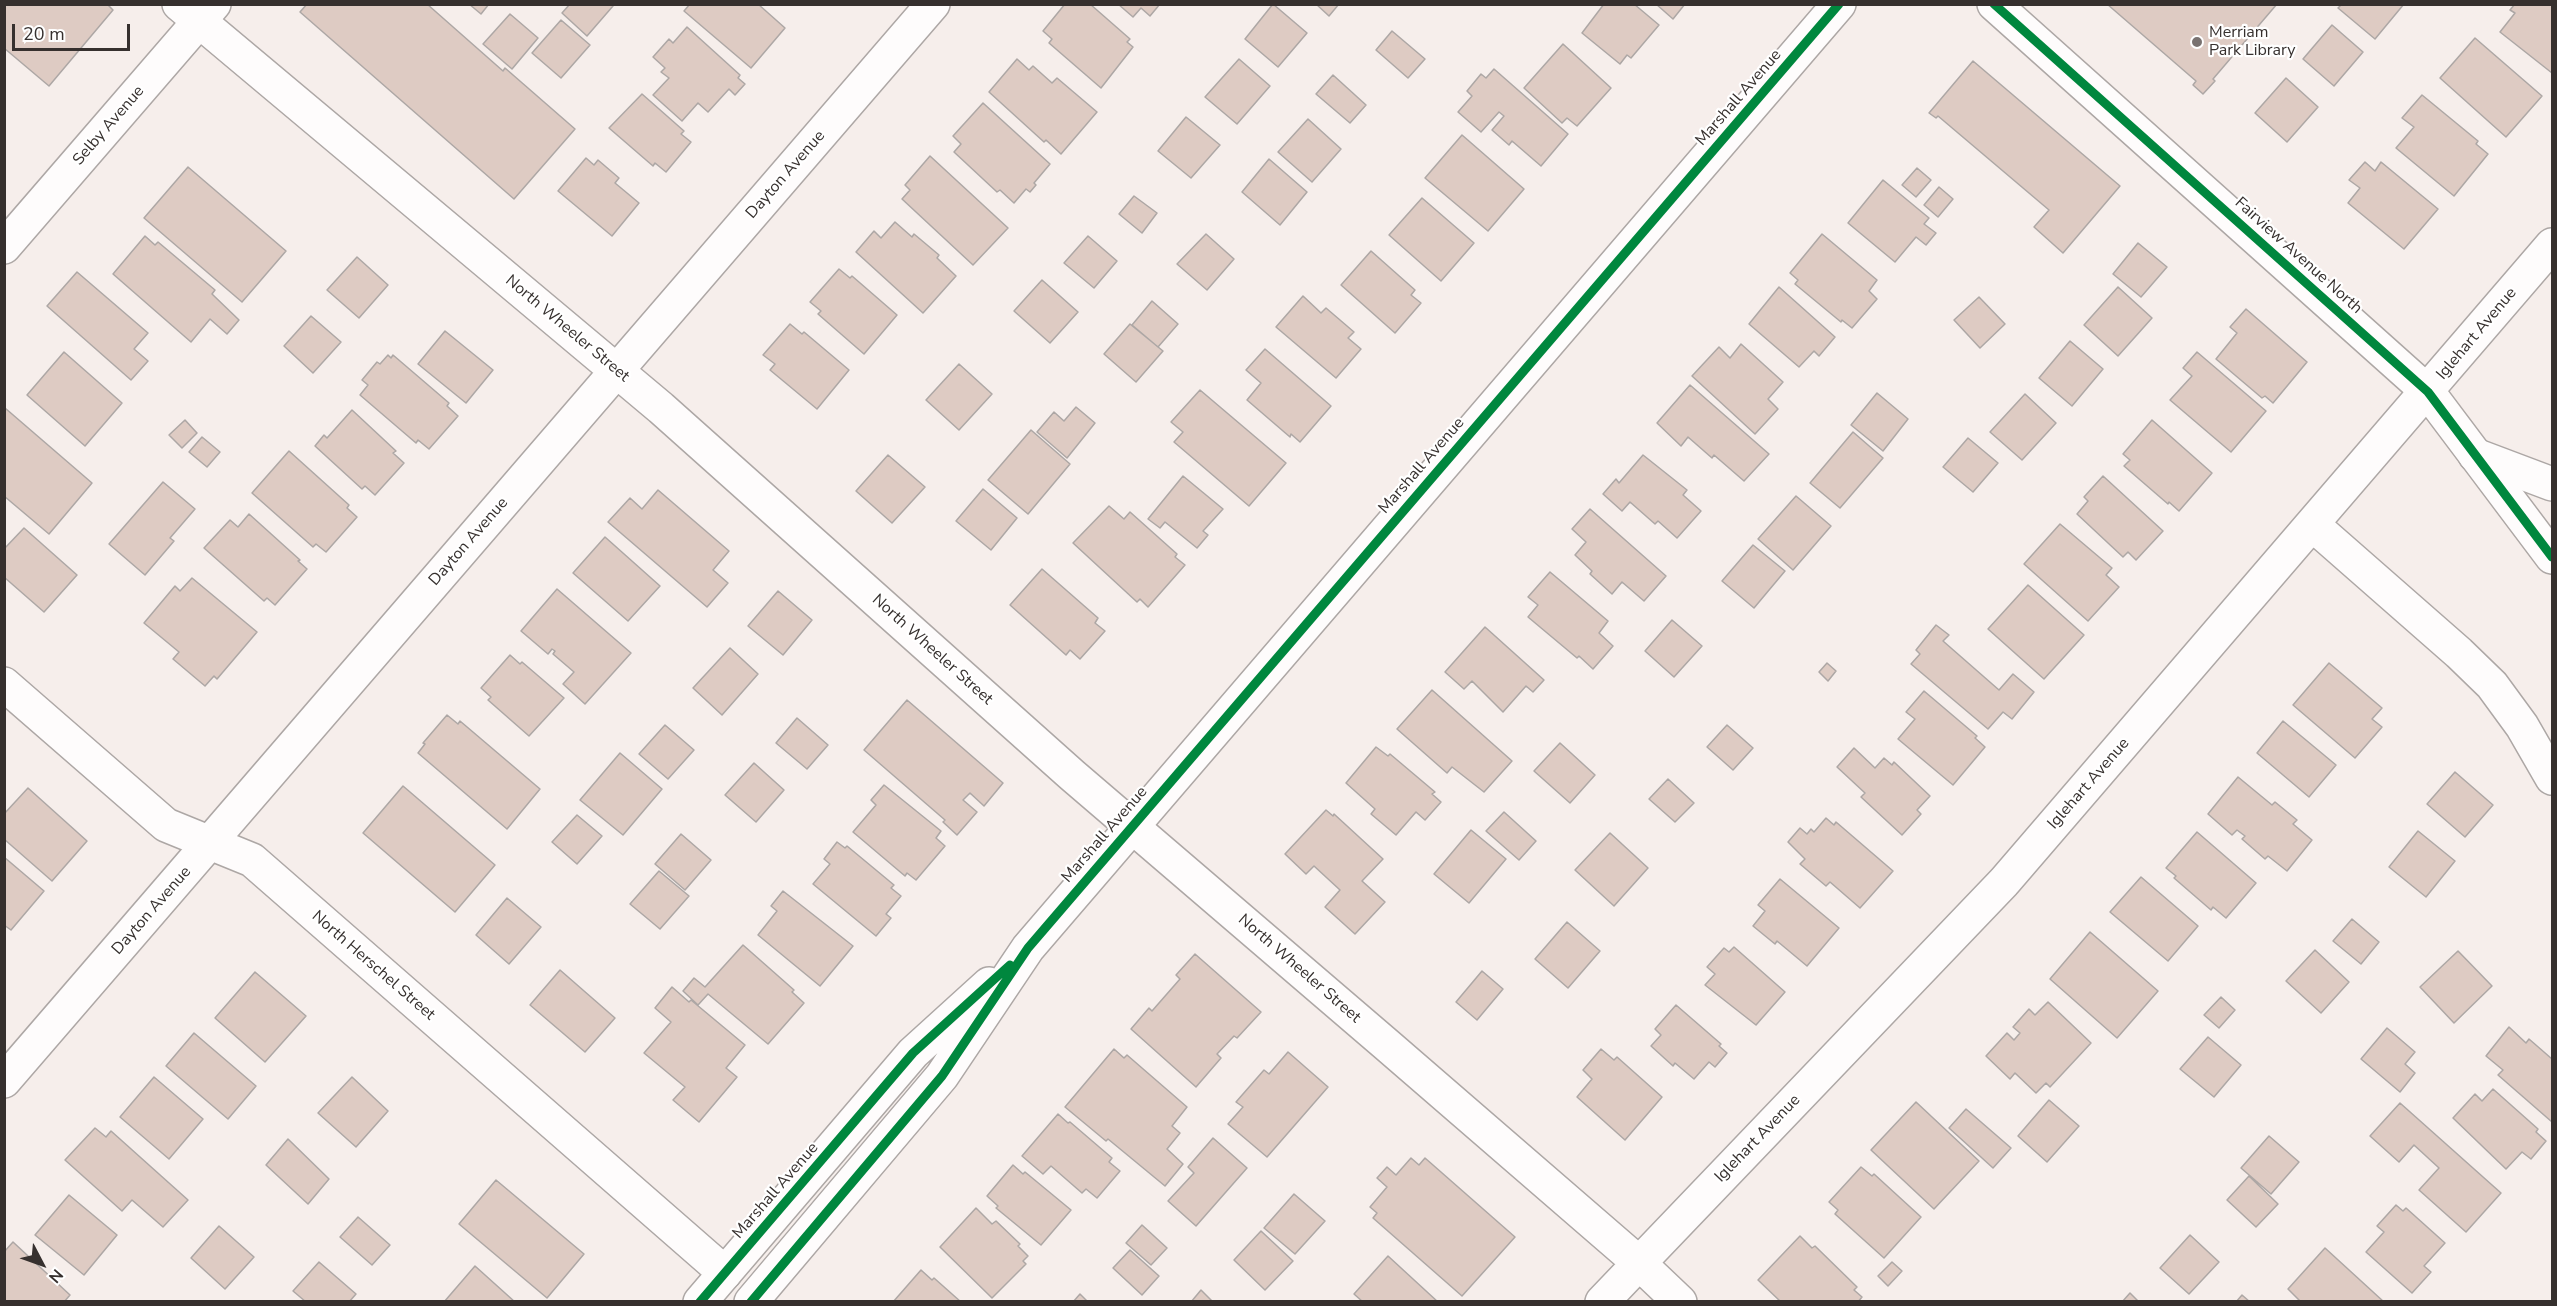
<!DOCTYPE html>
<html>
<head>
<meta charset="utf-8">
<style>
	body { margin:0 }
	#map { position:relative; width:2557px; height:1306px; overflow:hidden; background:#f6eeeb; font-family:"Nunito Sans",sans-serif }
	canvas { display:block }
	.frame { position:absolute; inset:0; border:6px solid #36302e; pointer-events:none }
	.north { position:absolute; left:12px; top:1234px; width:60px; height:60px; -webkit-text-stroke:4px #fff; paint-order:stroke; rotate:131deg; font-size:16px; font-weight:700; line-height:24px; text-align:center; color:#36302e }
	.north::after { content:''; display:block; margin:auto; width:21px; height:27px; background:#36302e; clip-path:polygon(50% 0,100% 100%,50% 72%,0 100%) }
	.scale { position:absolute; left:12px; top:24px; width:118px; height:27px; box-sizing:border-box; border:3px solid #36302e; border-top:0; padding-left:8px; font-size:18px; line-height:21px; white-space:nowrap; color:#36302e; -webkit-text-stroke:4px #fff; paint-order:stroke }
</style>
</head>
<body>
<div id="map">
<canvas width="2557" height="1306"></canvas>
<div class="frame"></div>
<div class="north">N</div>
<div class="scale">20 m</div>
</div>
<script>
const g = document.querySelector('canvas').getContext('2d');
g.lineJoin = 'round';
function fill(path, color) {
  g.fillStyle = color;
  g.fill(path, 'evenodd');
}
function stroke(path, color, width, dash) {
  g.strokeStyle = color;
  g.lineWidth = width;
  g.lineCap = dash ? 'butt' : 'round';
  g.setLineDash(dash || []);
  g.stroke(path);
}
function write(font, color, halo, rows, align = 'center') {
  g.font = font + ' "Nunito Sans",sans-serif';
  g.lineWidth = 4.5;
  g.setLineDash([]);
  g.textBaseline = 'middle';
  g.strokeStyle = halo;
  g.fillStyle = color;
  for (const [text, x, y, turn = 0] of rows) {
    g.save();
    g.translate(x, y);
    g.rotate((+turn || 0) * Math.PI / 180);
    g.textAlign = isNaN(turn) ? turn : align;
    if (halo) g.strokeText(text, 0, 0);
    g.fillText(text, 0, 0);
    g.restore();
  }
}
const building = new Path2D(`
	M4,4H107L113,10L49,86L4,48Z
	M307,4H427L503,71L505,68L575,129L514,199L300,12Z
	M469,4H489L481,14Z
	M570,4H611L613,6L587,36L562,13Z
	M690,4H758L785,28L751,68L684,11Z
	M1065,4H1090L1130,39L1127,42L1133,47L1101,88L1049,43L1052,39L1043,31Z
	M1118,4H1160L1150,16L1141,8L1133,17Z
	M1273,4L1307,33L1278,67L1245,39Z
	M1316,4H1339L1329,16Z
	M1604,4H1634L1659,25L1631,58L1627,55L1620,64L1582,33Z
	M1656,4H1685L1673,19Z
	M2107,4H2277L2213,79L2215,81L2203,94L2193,85L2196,81Z
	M2342,4H2404L2375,39L2338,8Z
	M2515,4H2552V73L2500,32L2515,13L2510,10Z
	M510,14L538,38L512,69L483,44Z
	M561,20L590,45L561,78L532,53Z
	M2332,25L2363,52L2334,86L2303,59Z
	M687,27L740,75L738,78L745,84L735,95L729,89L708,112L698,103L682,121L653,95L669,78L661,72L665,68L653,57L669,39L673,43Z
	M1392,31L1425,59L1408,78L1376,50Z
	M2475,38L2542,96L2506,137L2440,78Z
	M1563,44L1611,88L1577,126L1567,118L1562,123L1524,88Z
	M1017,59L1029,70L1033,66L1052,83L1057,78L1097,112L1061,154L1046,140L1044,142L989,92Z
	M1239,59L1270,86L1237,124L1205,97Z
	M1973,61L2120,186L2063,253L2034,227L2049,210L1938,116L1936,118L1929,113Z
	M1494,69L1568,134L1541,166L1512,141L1509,145L1492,130L1504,116L1499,112L1481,132L1458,112L1472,96L1467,91L1481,74L1486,78Z
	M1333,75L1366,105L1350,123L1316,94Z
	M2286,78L2318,107L2287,142L2255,113Z
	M642,94L684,131L681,134L691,142L666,172L655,163L653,166L609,128Z
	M2422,95L2478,141L2476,144L2488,154L2454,196L2396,148L2414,127L2402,118Z
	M983,103L1050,164L1034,183L1036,185L1030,192L1026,189L1014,203L1000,190L997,192L954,152L961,144L953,136Z
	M1186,117L1220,145L1191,178L1158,151Z
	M1308,119L1341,149L1312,182L1278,152Z
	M1462,135L1524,189L1488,231L1425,178Z
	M930,156L1008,228L973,265L902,199L910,190L905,185Z
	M586,158L594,165L598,160L619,178L615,183L639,203L612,236L558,191Z
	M1269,159L1307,192L1280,225L1242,192Z
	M2365,162L2375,171L2381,162L2438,209L2404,249L2348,203L2360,188L2349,180Z
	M188,167L286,251L242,302L144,218Z
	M1917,168L1931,180L1916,197L1902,185Z
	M1883,180L1929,218L1924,224L1936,233L1926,245L1916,237L1895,262L1848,223Z
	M1939,187L1953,199L1938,217L1924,205Z
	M1134,196L1157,213L1142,233L1119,214Z
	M1422,198L1474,243L1441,281L1389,235Z
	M895,222L912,237L914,234L939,255L937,258L956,276L923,313L856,252L874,231L881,238Z
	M1206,234L1234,259L1207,290L1177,264Z
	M1822,234L1877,280L1869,291L1877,299L1852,328L1842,320L1841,322L1795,284L1798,280L1790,273Z
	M145,236L155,245L158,242L215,290L212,294L239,320L227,334L210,319L191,342L113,274Z
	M1088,236L1117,261L1094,288L1064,263Z
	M2138,243L2167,267L2141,297L2113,274Z
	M1371,251L1415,290L1411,295L1421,303L1395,333L1341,285Z
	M357,257L388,285L359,318L327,290Z
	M839,269L850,278L852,276L897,315L864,354L818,314L821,311L810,302Z
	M77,272L148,333L134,349L148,361L131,380L47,306Z
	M1042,280L1078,312L1050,343L1014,311Z
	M1779,287L1835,337L1819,356L1814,351L1799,367L1749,324Z
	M2118,287L2152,318L2118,356L2084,325Z
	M1303,296L1321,313L1326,308L1354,332L1348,338L1361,349L1336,378L1276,327Z
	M1979,297L2005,324L1980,348L1954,320Z
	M1152,301L1178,324L1158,347L1132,325Z
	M2246,309L2307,362L2273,403L2265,396L2262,398L2216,359L2237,333L2230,327Z
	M311,316L341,342L313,373L284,346Z
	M790,324L802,334L804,332L849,370L817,409L770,370L775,364L763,355Z
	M1130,324L1163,351L1136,382L1104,354Z
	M445,331L493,370L466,403L418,364Z
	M2070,341L2103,369L2072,406L2039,378Z
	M1741,344L1783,382L1768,399L1778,409L1755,434L1692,376L1719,347L1730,358Z
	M1265,349L1331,406L1300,442L1291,434L1290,437L1247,400L1261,383L1246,370Z
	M64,352L122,403L85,446L27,395Z
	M2197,352L2266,411L2231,452L2170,400L2192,376L2183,368Z
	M388,355L391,358L393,355L449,403L447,406L458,416L429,449L418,440L416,443L360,395L368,385L362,380L377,362L380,364Z
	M959,364L992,394L959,430L926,400Z
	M1690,385L1769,454L1744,481L1714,455L1712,458L1688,437L1681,446L1657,423Z
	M1200,390L1286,463L1249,506L1174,442L1183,432L1171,422Z
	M1877,393L1908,419L1883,451L1851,425Z
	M2025,394L2056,423L2022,460L1990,432Z
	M1076,407L1095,423L1067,458L1037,432L1054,412L1064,421Z
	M5,408L92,483L49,534L4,496Z
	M352,410L396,451L393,453L404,463L375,495L365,486L362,489L315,446L324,435L327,438Z
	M185,420L197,433L182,448L169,435Z
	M2152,420L2212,473L2179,511L2169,502L2168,504L2124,466L2130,460L2123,454Z
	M1031,430L1070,464L1028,514L988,480Z
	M1853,432L1883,458L1840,508L1810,483Z
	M202,437L220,452L207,467L189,452Z
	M1968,438L1998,463L1973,492L1943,467Z
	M289,451L349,505L347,508L357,517L326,552L316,544L313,547L252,493Z
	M888,455L925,487L892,523L856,491Z
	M1643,455L1687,490L1683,495L1701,511L1677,538L1658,521L1655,524L1630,502L1622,511L1603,494L1616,479L1619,483Z
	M1183,476L1223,509L1203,531L1208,535L1197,548L1165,522L1160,528L1148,519Z
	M2103,476L2163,531L2136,560L2128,552L2123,557L2077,514L2088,501L2084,497Z
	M163,482L195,509L170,538L174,541L145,575L109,544Z
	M983,489L1017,518L991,550L956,521Z
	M658,490L729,551L713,570L728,583L707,607L608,522L630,498L642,509Z
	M1796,496L1831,526L1793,570L1758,539Z
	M1109,506L1124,519L1130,512L1177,554L1175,557L1185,565L1148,607L1140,599L1137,602L1073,543Z
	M1590,509L1666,576L1644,601L1622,582L1612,594L1590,574L1592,571L1575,555L1586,542L1572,529Z
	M249,514L300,560L298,561L307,569L275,605L267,598L264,601L204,548L230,520L238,527Z
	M2060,524L2112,568L2106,575L2119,587L2088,621L2024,564Z
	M24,528L77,575L44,612L4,577V549Z
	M605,537L660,586L628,621L573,573Z
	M1753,545L1785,571L1754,608L1722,581Z
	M1042,569L1098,618L1095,623L1105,631L1080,659L1070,650L1066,655L1010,605Z
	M1550,572L1608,621L1599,633L1613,646L1593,669L1579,656L1577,658L1528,617L1538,605L1528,597Z
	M192,578L257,632L217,679L214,676L205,686L173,659L179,652L144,623L175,586L180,591Z
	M2028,585L2084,635L2044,679L1988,629Z
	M557,589L631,653L585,704L563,684L574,672L553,654L555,651L552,649L548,654L521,631Z
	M778,591L812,620L783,655L748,626Z
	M1672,620L1702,646L1674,677L1645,651Z
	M1936,625L1949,635L1943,641L1999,690L2013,674L2034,692L2012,719L2003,712L1988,729L1911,664L1920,654L1916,650Z
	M1485,627L1544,680L1533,692L1526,686L1503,712L1472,681L1464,689L1445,672Z
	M730,648L758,674L722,715L693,688Z
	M510,655L520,664L522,662L564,698L529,736L488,700L491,697L481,688Z
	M1827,663L1836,671L1828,681L1819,672Z
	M2329,663L2382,708L2372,719L2382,727L2355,758L2293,705Z
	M1432,690L1512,761L1484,792L1452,767L1447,773L1397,729Z
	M1924,691L1977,736L1975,738L1985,747L1953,785L1898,739L1915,719L1906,712Z
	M907,700L1003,783L984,806L970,793L963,800L977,812L957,835L943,822L945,820L864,750Z
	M447,715L458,724L460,721L540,789L507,829L418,753L425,744L423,743Z
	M797,718L828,745L807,769L776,743Z
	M2283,721L2336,765L2309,797L2257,753Z
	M665,725L694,750L668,779L639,754Z
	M1727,725L1753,748L1733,770L1707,747Z
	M1560,743L1595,775L1570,803L1534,771Z
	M1376,747L1388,756L1390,754L1435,792L1432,794L1441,802L1425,820L1416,812L1396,835L1371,814L1375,809L1346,783Z
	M1854,748L1875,768L1884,758L1892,765L1894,762L1930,796L1917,810L1921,814L1902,835L1861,797L1865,793L1837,767Z
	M620,753L662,789L623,835L580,800Z
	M754,763L784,790L756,822L725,795Z
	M2455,772L2493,805L2465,837L2427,804Z
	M2238,777L2272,805L2275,802L2297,820L2293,824L2312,840L2287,871L2268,856L2265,859L2242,839L2245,836L2237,830L2232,835L2208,814Z
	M1668,779L1694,803L1675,822L1649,799Z
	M884,785L941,831L936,838L945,846L916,880L907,873L905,876L853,832L876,805L871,800Z
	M403,786L495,865L455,912L363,833Z
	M28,788L87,841L52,881L4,839V814Z
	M1326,810L1333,816L1334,814L1383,859L1362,881L1385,902L1355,934L1325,907L1340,890L1314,866L1306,874L1285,854Z
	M1504,812L1536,841L1519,860L1486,831Z
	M577,815L602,836L577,864L552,842Z
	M1826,818L1834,825L1836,822L1893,871L1860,908L1830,882L1826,886L1800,864L1805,859L1788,842L1800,828L1807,834L1811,829L1814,832Z
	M1471,830L1506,859L1469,903L1434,874Z
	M2418,831L2455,861L2426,897L2389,867Z
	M2197,832L2256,883L2226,918L2213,907L2211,910L2174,878L2176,876L2166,868Z
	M1610,833L1648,868L1614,906L1575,870Z
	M681,834L711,860L685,890L655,864Z
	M837,842L845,848L847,846L894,885L891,888L901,896L886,914L891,918L876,936L813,884L830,864L824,859Z
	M4,857L44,891L11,930L4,925Z
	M659,871L689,896L660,929L630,904Z
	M2141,877L2198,926L2168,961L2110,912Z
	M1780,879L1839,928L1807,966L1777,941L1775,944L1753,926L1765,911L1758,905Z
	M783,891L853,946L820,986L758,935L777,911L771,906Z
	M507,898L541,927L509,964L476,935Z
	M2352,919L2379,942L2361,964L2333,941Z
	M1567,922L1600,951L1568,988L1535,959Z
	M2090,932L2158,991L2117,1038L2050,979Z
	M743,945L794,990L792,992L804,1003L768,1044L708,994L698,1005L683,991L694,978L705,987Z
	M1734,947L1785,992L1756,1025L1705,985L1715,974L1707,967L1724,948L1729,952Z
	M2315,950L2349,982L2321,1013L2286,981Z
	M2458,951L2492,986L2454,1023L2420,987Z
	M1195,954L1261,1012L1237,1038L1234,1036L1217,1054L1221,1058L1196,1087L1131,1029L1149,1008L1152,1011L1180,979L1176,975Z
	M560,970L615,1018L585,1052L530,1005Z
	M1482,971L1503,989L1477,1020L1456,1002Z
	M255,972L306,1016L265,1062L215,1018Z
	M672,987L689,1002L691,1000L745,1045L726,1068L737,1077L699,1122L673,1100L685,1087L644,1053L671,1022L655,1008Z
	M2221,997L2235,1010L2219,1028L2204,1015Z
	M2048,1002L2091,1043L2050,1087L2046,1083L2036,1093L2015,1073L2010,1079L1986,1056L2007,1033L2014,1040L2020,1033L2013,1027L2029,1009L2035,1015Z
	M1676,1005L1721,1044L1719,1046L1727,1053L1715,1067L1709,1062L1694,1079L1675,1063L1673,1066L1651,1046L1661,1035L1655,1029Z
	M2509,1027L2526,1043L2529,1039L2552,1059V1122L2498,1075L2503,1070L2486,1056Z
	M2387,1028L2415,1052L2405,1064L2415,1073L2400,1092L2361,1059Z
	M194,1033L256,1086L228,1119L166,1066Z
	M2208,1037L2241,1065L2214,1097L2180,1069Z
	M1114,1049L1124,1058L1127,1055L1187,1107L1172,1126L1180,1133L1167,1149L1183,1164L1165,1186L1108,1139L1106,1141L1065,1107Z
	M1601,1049L1614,1060L1617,1057L1662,1097L1625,1140L1577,1097L1592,1079L1583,1070Z
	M1288,1052L1328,1087L1267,1157L1228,1124L1243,1107L1236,1102L1264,1070L1269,1074Z
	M154,1077L203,1119L169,1159L120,1117Z
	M352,1077L388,1111L356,1147L318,1113Z
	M2493,1089L2538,1129L2536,1132L2546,1141L2531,1159L2522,1152L2506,1169L2453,1118L2475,1094L2482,1101Z
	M2049,1100L2079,1126L2047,1162L2018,1136Z
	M1916,1102L1979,1161L1934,1209L1871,1150Z
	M2400,1103L2501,1193L2466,1232L2419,1190L2439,1168L2414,1145L2399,1162L2370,1136Z
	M1966,1109L2011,1148L1993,1168L1949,1128Z
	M1058,1114L1068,1123L1070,1122L1112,1158L1109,1162L1120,1171L1097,1198L1086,1189L1082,1193L1051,1166L1043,1174L1022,1156Z
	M95,1128L106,1137L111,1131L188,1200L163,1227L132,1200L122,1211L65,1160Z
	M2269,1136L2299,1162L2271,1194L2241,1168Z
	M1213,1138L1247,1168L1196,1226L1168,1201L1194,1173L1188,1167Z
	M288,1139L329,1179L308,1204L266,1165Z
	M1411,1158L1419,1165L1425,1158L1515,1237L1462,1296L1373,1218L1377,1213L1370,1207L1387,1187L1377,1178L1387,1167L1396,1175Z
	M1013,1165L1023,1174L1025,1172L1071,1210L1041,1245L996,1208L998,1206L987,1196Z
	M1861,1167L1872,1176L1874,1174L1921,1217L1884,1258L1835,1214L1838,1210L1829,1202Z
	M2249,1176L2278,1204L2256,1227L2227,1200Z
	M496,1180L584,1254L547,1298L459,1224Z
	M1294,1194L1325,1221L1295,1254L1264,1228Z
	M69,1195L117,1235L84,1275L35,1235Z
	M2396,1205L2403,1211L2406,1208L2445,1243L2424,1266L2431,1272L2412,1293L2366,1252L2384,1232L2377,1226Z
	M976,1208L992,1224L996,1221L1020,1244L1018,1246L1028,1256L1023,1261L1026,1264L992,1298L940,1247Z
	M358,1217L390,1245L372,1265L340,1237Z
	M1142,1225L1167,1248L1151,1265L1126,1243Z
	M219,1226L254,1257L225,1289L191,1258Z
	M1261,1231L1293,1261L1265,1290L1234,1260Z
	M2190,1235L2219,1262L2189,1294L2160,1268Z
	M1800,1236L1812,1248L1815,1246L1857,1287L1854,1290L1862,1297L1858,1302H1781L1758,1280Z
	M13,1242L70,1295L64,1302H4V1252Z
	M2325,1248L2384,1302H2301L2288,1289Z
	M1130,1250L1159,1276L1142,1295L1113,1268Z
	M1388,1256L1438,1302H1363L1354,1294Z
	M319,1262L356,1294L349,1302H306L293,1291Z
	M1892,1262L1902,1271L1888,1286L1878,1276Z
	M475,1266L515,1302H444Z
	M921,1270L932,1280L934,1278L961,1302H893Z
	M1201,1290L1213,1302H1191Z
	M2130,1293L2139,1302H2122Z
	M1080,1294L1088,1302H1073Z
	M2242,1295L2250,1302H2236Z`);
fill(building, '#decbc3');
stroke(building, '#ada7a5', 1.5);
const minor = new Path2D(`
	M179,4L661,408L1072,775L1387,1045L1639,1263L1680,1302
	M2475,455L2552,484
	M2313,525L2459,653L2492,685L2522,726L2552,778
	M4,684L166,825L252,860L725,1273
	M4,1081L933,4
	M1602,1302L2004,882L2552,245`);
const tertiary = new Path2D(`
	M1994,4L2428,392L2552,557
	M4,247L214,4`);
const primary = new Path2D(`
	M700,1302L913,1053L989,984
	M751,1302L942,1076L1028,948L1839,4`);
stroke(minor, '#ada7a5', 36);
stroke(tertiary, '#ada7a5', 36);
stroke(primary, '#ada7a5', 36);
stroke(minor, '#fefcfc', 33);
stroke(tertiary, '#fefcfc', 33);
stroke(primary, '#fefcfc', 33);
stroke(new Path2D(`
	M1994,4L2428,392L2552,557
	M700,1302L913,1053L1010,965
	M751,1302L942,1076L1028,948L1839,4`), '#00873e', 9);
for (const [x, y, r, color] of [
	[2197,42,6,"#797270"]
]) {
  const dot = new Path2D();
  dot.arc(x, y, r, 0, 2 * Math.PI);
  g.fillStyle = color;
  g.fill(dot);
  stroke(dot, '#fff', 2);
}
write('16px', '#36302e', '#fff', [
	["Merriam",2209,33],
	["Park Library",2209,51]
], 'left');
write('16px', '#36302e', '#fff', [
	["Marshall Avenue",1739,98,-49],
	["Selby Avenue",109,126,-49],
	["Dayton Avenue",786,175,-49],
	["Fairview Avenue North",2298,256,42],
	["North Wheeler Street",567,329,40],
	["Iglehart Avenue",2477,334,-50],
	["Marshall Avenue",1422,466,-49],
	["Dayton Avenue",469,542,-49],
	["North Wheeler Street",932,650,42],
	["Iglehart Avenue",2089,784,-49],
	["Marshall Avenue",1105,835,-49],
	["Dayton Avenue",152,911,-49],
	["North Herschel Street",373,966,41],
	["North Wheeler Street",1299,969,41],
	["Iglehart Avenue",1758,1139,-46],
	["Marshall Avenue",776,1191,-49]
]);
</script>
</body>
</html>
